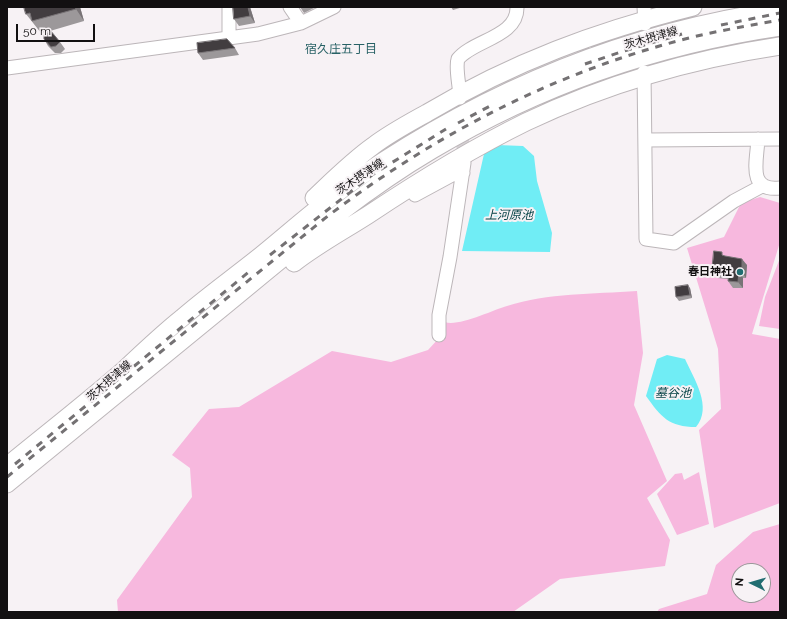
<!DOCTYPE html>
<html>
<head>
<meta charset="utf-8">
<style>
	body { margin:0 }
	#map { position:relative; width:787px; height:619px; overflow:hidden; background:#f7f2f5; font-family:Raleway,sans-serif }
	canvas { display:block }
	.frame { position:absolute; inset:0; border:8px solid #121011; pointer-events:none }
	.north { position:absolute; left:731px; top:563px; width:40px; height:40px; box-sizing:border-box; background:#f7f2f5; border:1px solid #9b989a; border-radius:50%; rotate:275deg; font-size:11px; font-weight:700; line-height:16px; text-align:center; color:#121011 }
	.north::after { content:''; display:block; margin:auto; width:14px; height:18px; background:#216d71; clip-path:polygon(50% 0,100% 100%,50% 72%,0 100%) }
	.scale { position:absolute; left:16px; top:24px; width:79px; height:18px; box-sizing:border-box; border:2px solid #121011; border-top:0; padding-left:5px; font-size:12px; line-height:14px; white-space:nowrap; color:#121011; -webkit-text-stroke:3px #f7f2f5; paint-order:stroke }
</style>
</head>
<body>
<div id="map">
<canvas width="787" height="619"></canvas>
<div class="frame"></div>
<div class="north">N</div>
<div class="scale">50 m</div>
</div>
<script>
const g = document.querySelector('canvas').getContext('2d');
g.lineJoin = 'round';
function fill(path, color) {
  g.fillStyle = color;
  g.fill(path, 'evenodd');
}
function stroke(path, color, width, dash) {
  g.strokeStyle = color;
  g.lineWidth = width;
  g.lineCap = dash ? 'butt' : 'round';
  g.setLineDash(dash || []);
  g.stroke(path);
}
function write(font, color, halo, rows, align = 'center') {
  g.font = font + ' Raleway,"Noto Sans JP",sans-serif';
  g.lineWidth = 4;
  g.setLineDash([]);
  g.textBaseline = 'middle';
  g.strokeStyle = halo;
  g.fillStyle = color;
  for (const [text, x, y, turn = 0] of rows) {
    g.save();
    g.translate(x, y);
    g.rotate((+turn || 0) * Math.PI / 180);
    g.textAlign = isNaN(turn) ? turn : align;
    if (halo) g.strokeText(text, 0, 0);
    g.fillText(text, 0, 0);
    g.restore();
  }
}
fill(new Path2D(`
	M760,197L780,203V242L752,334L780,339V503L714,528L699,430L721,409L718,349L687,248L724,237L741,203Z
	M780,258V329L759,326L765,297Z
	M637,291L643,353L634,405L667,481L647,498L670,540L665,566L560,579L513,612H118L117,600L192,497L190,468L172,455L209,409L239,407L332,351L391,362L428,350L440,337L445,322C458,327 493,310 507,306C548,293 593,294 637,291Z
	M699,472L709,524L677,535L657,494L675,474L682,473L684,480Z
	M780,524V612H657L659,609L707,594L716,565L753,532ZM739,571H763V595H739Z`), '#f7b8de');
fill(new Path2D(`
	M497,145L523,146L534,156L537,181L552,233L550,252L462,251L484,154Z
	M667,355L685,359C694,379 713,407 696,427C669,427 661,417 646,396L657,359Z`), '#70edf5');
stroke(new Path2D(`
	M460,98L464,163`), '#d5d0d3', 13, [13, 6]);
const minor = new Path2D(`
	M229,7V38
	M290,7L301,23
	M644,7L645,24
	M7,68L258,34L301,23L334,7
	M644,72L646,239L674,243L734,201L762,186
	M460,98C460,87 455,68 458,59C473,40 518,37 517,7
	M758,139C757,161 747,192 780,188
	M646,140L780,139
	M410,187L415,195L452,175L463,173
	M439,335V315L450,257L464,163`);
const major = new Path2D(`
	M314,198C333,180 352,161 373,146C390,133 409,123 427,113C513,62 597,31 693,7
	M294,263C317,245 343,231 368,215C419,181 471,149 526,122C606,84 693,59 780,46
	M7,466C46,434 86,403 124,370C143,352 162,334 182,318C205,298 230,280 254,261C289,233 321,203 358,178C485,91 627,32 780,10
	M7,484C77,427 147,370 216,313C286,256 354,196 432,150C539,86 657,45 780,27`);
stroke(minor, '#bcb6b9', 15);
stroke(major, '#bcb6b9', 19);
stroke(minor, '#fff', 13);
stroke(major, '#fff', 17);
stroke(new Path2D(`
	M721,25L780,13
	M585,64L624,51L682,34
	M458,123L490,106
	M270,255L372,175L446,129
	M15,464L250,271
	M7,477L324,219C432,136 553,73 685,39C716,31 748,26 780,20`), '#747173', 3, [7, 7]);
fill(new Path2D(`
	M24,7H80L84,21L50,31L60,42L65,49L61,53H55L48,46L44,39L50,31L41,33L26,14Z
	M250,7L255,23L239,26L234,19Z
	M300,7H316L304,13Z
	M451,7H463L453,10Z
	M235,48L239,55L203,60L198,53Z
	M725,256L747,265L746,278H743V288H733L728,281V279L717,278L712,272Z
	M690,288L692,298L679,301L676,297Z`), '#9c989a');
fill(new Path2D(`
	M75,7H80L84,21L76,9Z
	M248,7H250L255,23L250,16Z
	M742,259L747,265L746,278L742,272Z
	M739,271L743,278V288L738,282Z
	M688,285L690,288L692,298L690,295Z`), '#787376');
const building = new Path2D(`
	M24,7H75L76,9L32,21L30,13L26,14Z
	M233,7H248L250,16L234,19Z
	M50,30L60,42L56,46L51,47L44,39V36Z
	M227,39L235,48L198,53L197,43Z
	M714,251L722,252V255L725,256L742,259V272L739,271L738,282L728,281L729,273L712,272Z
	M688,285L690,295L676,297L675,287Z`);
fill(building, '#423d40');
stroke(building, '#787376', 1);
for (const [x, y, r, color] of [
	[740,272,4,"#216d71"]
]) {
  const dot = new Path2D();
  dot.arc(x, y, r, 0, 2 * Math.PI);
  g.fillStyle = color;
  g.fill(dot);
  stroke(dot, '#f7f2f5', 1.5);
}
write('11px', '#121011', '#f7f2f5', [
	["茨木摂津線",651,38,-16],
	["茨木摂津線",360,177,-34],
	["茨木摂津線",109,381,-41]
]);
write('bold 11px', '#121011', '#f7f2f5', [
	["春日神社",732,272]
], 'right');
write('12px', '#276165', '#f7f2f5', [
	["宿久庄五丁目",341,49]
]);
write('italic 12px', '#054246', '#f7f2f5', [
	["上河原池",509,215],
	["墓谷池",673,393]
]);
</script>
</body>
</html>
